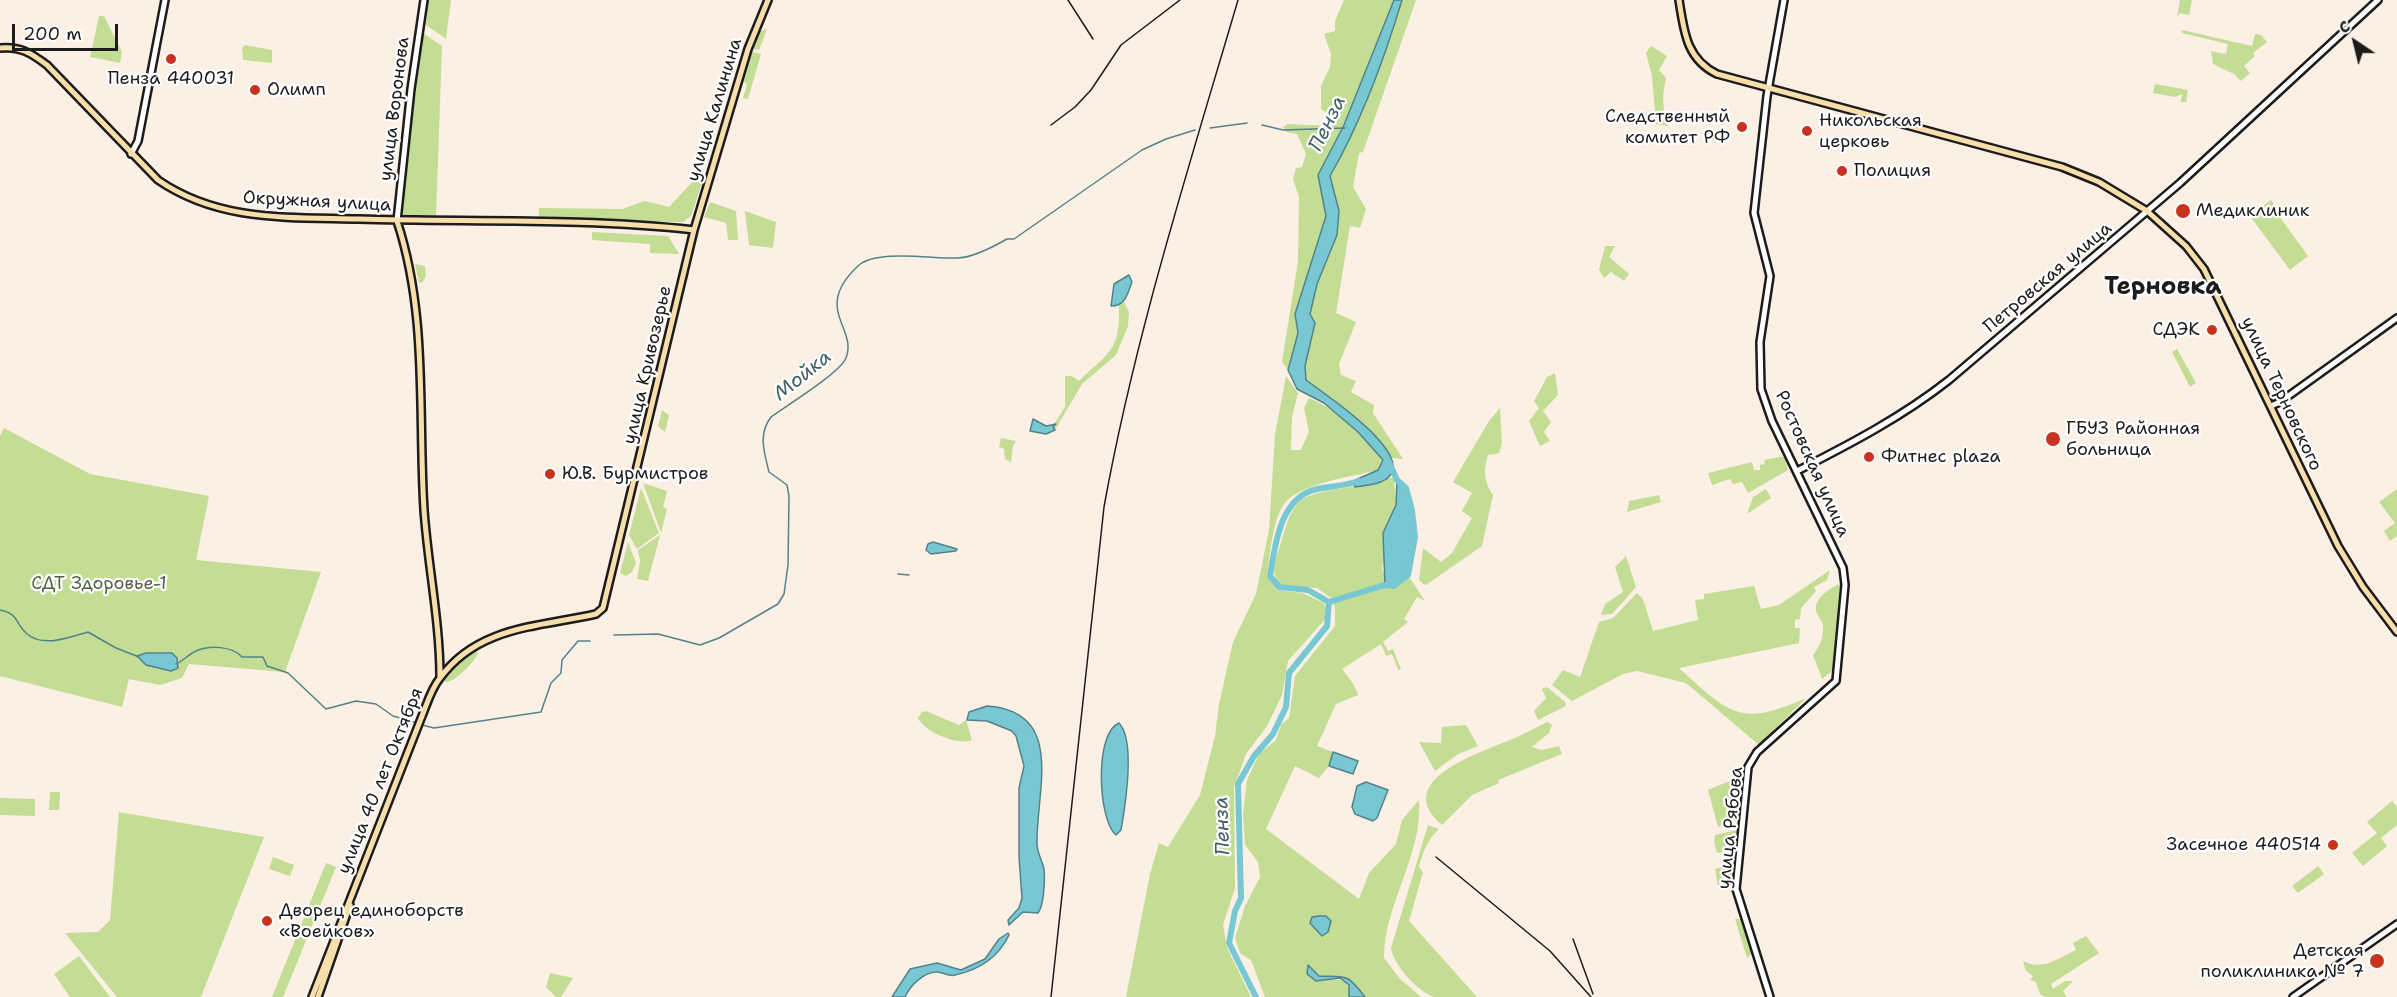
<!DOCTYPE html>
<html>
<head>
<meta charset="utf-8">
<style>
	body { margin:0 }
	#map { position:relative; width:2397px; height:997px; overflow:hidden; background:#fcefe4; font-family:"Shantell Sans",sans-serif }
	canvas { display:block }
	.north { position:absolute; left:2325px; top:12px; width:60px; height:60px; -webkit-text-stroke:4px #fff; paint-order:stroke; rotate:325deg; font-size:16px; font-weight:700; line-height:24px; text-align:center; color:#1c1c1c }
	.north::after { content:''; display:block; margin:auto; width:21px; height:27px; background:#1c1c1c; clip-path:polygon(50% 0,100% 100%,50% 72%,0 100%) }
	.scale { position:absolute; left:12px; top:24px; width:106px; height:27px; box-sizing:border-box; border:3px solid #1c1c1c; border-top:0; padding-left:8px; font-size:18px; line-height:21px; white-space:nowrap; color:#1c1c1c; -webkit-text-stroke:4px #fff; paint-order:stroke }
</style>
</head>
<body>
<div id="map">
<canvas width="2397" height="997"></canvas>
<div class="north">С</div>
<div class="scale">200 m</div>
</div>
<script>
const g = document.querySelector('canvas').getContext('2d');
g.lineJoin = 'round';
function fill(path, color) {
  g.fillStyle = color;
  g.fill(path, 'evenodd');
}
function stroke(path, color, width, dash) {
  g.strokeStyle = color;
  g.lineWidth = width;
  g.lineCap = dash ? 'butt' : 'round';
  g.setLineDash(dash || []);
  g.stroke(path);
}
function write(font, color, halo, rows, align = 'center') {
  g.font = font + ' "Shantell Sans",sans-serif';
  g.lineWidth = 4.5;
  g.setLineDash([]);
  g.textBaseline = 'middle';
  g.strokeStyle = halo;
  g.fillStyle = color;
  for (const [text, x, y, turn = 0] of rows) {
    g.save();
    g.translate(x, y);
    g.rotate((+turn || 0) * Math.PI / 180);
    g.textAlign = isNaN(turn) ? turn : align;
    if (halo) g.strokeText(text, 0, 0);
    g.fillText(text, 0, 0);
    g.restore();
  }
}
fill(new Path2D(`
	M428,0H451L446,39L426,25Z
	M1344,0H1394L1344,125L1318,175L1326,216L1296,314L1298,333L1288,370L1282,362L1298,261L1299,197L1293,179L1296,168L1302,167L1306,154L1297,134L1286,132L1283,127L1288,124L1331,126L1336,119L1321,109V86L1330,67L1331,54L1324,34L1335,31V21Z
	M1402,0H1416L1363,152L1359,153L1353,187L1366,209L1360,228L1350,226L1336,313L1356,322L1339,364L1341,375L1356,381L1351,392L1374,405L1373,413L1403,459L1392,458L1374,435L1330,396L1306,380L1305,366L1315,323L1310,314L1317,284L1337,235L1339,211L1329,176C1361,122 1384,60 1402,0Z
	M2180,0H2192L2189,15L2180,13L2177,17Z
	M99,16H104L122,52L120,63L90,57Z
	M767,29L759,50L752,48L758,32Z
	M2182,30L2252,46L2255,34L2261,35L2267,42L2253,53L2255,56L2244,66L2250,73L2241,81L2234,74L2213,64L2211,51L2226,54L2228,44L2182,33Z
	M423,33L442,46L436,216L404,215L401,210Z
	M245,45L272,50V63L243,60L242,48Z
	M1651,46L1667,56L1659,70L1666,78C1662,96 1662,108 1668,126L1656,124L1652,76L1646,53Z
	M752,52L761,54L748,99L743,98L747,85L744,81Z
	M2155,84L2188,90L2186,102H2181L2182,94L2175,97L2153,93Z
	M696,178L703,180L691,216L683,222L539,221V208L622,209L645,201L669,207Z
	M2271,200L2276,207L2274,209L2308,256L2290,270L2250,216Z
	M710,202L736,211L738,240H728L726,223L704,217Z
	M745,211L776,222L773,248L749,245Z
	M592,232L668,236L679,254L650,253V244L592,240Z
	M1605,246H1615L1609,257L1629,274L1624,281L1611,272L1604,278L1599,270Z
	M415,264L425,266L426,276L423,282L419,283Z
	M1124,302L1129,312L1128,326L1116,355L1082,384L1055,430L1052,427L1065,407V376H1072L1079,381C1110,351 1120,351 1119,306Z
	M2177,349L2196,383L2190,387L2172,352Z
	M1555,373L1558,395L1543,411L1551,422L1544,432L1550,441L1540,446L1529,421L1539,408L1534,401L1547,377Z
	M1286,376L1298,393L1292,417L1291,450H1301L1309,432L1304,408L1309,398C1340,410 1361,436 1384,460L1378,470C1354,476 1298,484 1284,504C1273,519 1269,558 1267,576L1277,590L1302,593L1324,603L1328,616L1288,661L1282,695L1267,726L1246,754L1234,787L1235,888L1223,925L1227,948L1251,997H1126L1150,874L1159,843L1168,847L1200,795L1215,736L1219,704L1233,642L1256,594L1269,530L1275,435Z
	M1500,408L1502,443L1499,453L1488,455C1483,470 1484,482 1493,495L1482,546L1426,585L1423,584L1419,580L1423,548L1441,562L1452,553L1472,518L1462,511L1472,493L1453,482L1489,421Z
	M662,410L669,415L665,432L658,426Z
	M4,428L90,474L209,496L196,560L321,572L285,672L189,664L182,678L160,685L129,679L122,707L0,676V436Z
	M1001,438L1016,441L1013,446L1011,462L1005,459L1004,449L999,447Z
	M1779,457H1785L1788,470L1748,493L1742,482L1733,484L1730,479L1712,485L1708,473L1752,462L1754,470H1760V465L1765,464L1764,460Z
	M1386,478H1394L1396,505L1383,533L1385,548L1382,570L1394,586L1408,575L1425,601L1417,597L1404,619L1408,622L1383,642L1388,651L1393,649L1401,669L1398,670L1392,654L1386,656L1381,644L1342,669L1354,685L1358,695L1336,704L1317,746L1333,752L1329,766L1319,778L1295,766L1266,829L1359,899L1369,873L1396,844L1402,820L1419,800C1423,855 1384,904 1384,958L1400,979L1421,997H1365L1347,978L1319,976L1311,968L1316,981C1333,981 1351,973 1349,997H1265L1251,960L1240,953L1235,938L1245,906L1260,877L1258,862L1245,845L1243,814L1247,780L1259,754L1276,740L1281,725L1289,718L1295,676L1335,626V608L1331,598L1317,588L1280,585C1270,572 1275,561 1280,546C1284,532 1288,514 1298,503C1309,490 1361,486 1379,483Z
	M643,483L667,491L663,507L667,509L661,533Z
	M641,488L659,533L637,549L629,535Z
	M1766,489L1771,498L1747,514L1753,497Z
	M2397,489V536L2390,541L2384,531L2395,523L2379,502Z
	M1659,495L1661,502L1627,512L1629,501Z
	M660,535L648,581L637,579L640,561L638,550Z
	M628,542L636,563L632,572L626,576L620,573Z
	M1626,556L1636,587L1612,614L1601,615L1605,604L1623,592L1615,567Z
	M1830,570L1827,580L1814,587L1816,591L1801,608L1800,619L1795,620V628H1800L1799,643L1679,668C1730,715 1741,727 1806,698L1759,745L1686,683L1637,671L1623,674L1572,701L1552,685L1563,670L1580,677L1599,622L1613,618L1637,593L1643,599L1653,631L1698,620L1695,600L1704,599V594L1754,586L1761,609L1779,605Z
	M1840,584L1834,665L1832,671L1822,679L1813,655C1820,647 1824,635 1823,624C1822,620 1817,616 1816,611C1814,598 1830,588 1840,584Z
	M475,650L478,653C474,663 455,682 445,682V679L459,661Z
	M1547,687L1565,702L1566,706L1538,720L1534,711L1546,698L1542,689Z
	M926,711L959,725L966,720L972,740C958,746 924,732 918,718L922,712Z
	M1547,722L1552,725L1549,733L1532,747L1542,750L1559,746L1562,754L1498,780L1499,783L1472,795L1442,825C1392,782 1474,755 1505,742C1519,737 1533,729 1547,722Z
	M1466,725L1478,746L1458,754L1435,771L1419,742L1441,743L1442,727Z
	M1741,776L1737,820L1718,827L1708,790Z
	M50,792H60L59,810H49Z
	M0,798L35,799V816L0,815Z
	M2392,801L2397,807V825L2381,838L2387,846L2363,866L2352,853L2377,833L2367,822Z
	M119,812L264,837L201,997H117L65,933L98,932L110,920Z
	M1428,825L1439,829C1427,840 1423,852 1419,867L1423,872L1409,921L1477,997C1465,997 1446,997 1434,997C1418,992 1393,964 1391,948Z
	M1737,830V853L1732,857L1728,852L1717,853L1714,842L1715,835Z
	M273,857L294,865L290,876L269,869Z
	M326,863L336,867L283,997H272Z
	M1734,864L1732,883L1718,886L1715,869Z
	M2318,866L2324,874L2298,893L2292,886Z
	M1735,919H1740L1752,953L1747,958Z
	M2086,936L2099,953L2051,984L2053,989L2065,981H2073L2063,991L2067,997H2046L2040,994L2036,982L2030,980L2033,976L2026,971L2023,961C2042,971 2058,959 2076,950L2073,943Z
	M79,956L110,997H70L54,974Z
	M550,973L573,978L561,997H556L546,987Z`), '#c3dd94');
const water = new Path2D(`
	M1394,0H1402C1384,60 1361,122 1330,176L1339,211L1337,235L1317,284L1310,314L1315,323L1305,366L1306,380C1321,392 1433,464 1378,483C1371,485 1362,486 1355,487L1353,481L1378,470L1383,460L1358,432L1324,403L1297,389L1288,370L1298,333L1295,314L1326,216L1318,175L1344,125Z
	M1129,275L1132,282C1127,294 1126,306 1111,306L1114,284Z
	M1033,419L1046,426L1056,424L1053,427L1055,430L1046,434L1030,431Z
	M1397,480C1423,502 1413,545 1408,575L1394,586L1385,585L1383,533L1396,505Z
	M933,542L957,549L956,551L931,554L926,550L928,544Z
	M146,653H172L177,658L178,668L171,671L146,665L137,656Z
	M987,706C1066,711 1036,791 1037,843C1037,853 1042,860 1044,869C1045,879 1044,906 1038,913L1023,912L1009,925L1008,920L1019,908L1022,898L1019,857V788L1024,766L1016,736L1012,731L987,721L967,720L969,712Z
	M1119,723C1136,741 1125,807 1121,830L1116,835C1098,820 1094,733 1119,723Z
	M1333,752L1358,761L1353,774L1329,766Z
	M1366,782L1388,790L1377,818L1373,821L1355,814L1352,807L1357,786Z
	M1319,916H1326L1331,921L1328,932L1322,936L1310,923L1312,917Z
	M1008,933L1009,935C998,958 979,970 955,975C949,977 943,972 937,972C923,972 910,986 905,997H892L910,969L937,963L961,970L985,959L999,939Z
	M1308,965L1319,976C1346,977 1346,972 1365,997H1349V985L1340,978L1316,981L1307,974Z`);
fill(water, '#78c8d3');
stroke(water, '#53838a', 1.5);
stroke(new Path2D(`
	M1262,125L1283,130L1345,128
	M1210,128L1247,123
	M898,574L909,575
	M0,610C20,614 15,624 27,634C44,648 70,637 88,632L116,648L139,657
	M614,635L658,634L700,645L719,638L778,604L784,594L788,565L789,496L787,485L769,472C764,452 758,434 771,417C786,406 840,373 846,358C858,328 812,309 858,266C876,249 933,259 957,258C973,258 993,247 1007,239H1014L1142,150L1166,139L1195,130
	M176,664C183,661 189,654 196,651C210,645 232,646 242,657H263L267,666L288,673L326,709L356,701L376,704L393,716L417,723
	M422,725L434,728L541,712L551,683L561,673L562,660L578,641H590`), '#53838a', 1.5);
stroke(new Path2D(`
	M1359,481C1345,486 1331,486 1317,489C1280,497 1275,545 1270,576L1279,587L1308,590L1329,602L1385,585L1394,586L1408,575L1415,537L1412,510L1406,488L1397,480L1389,462
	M1256,997L1229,943L1235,911L1241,898L1238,784L1254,756L1273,734L1286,707L1289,673L1327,626L1329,602`), '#78c8d3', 6);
const secondary = new Path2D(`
	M131,154L138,141L165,0
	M397,221L411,89L424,0
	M2271,406L2280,402L2397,318
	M1797,471C1850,444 1902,417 1949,380L2180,183L2378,0
	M1770,997L1736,889L1748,767L1757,752L1836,681L1845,585L1843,568L1772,421L1761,389L1760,342L1770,276L1754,213L1767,96L1784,0
	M2293,997L2397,924`);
const primary = new Path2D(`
	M1679,0C1684,31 1686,59 1717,74L2062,167L2099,182L2147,211L2186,246L2204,269L2338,546L2363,587L2397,632
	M0,48C20,46 31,53 47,65L158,180C219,222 288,217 359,219C469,222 585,218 694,230
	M397,221C428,315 418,413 424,510C428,566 440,622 440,678
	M312,997L422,716C427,704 431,689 440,678C478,626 538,627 596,614L603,608L694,230L748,49L768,0
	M318,997L350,905`);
stroke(secondary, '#1c1c1c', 10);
stroke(primary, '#1c1c1c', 10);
stroke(secondary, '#fff', 5);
stroke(primary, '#f8deab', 5);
stroke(new Path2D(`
	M1068,0L1093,39
	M1051,125L1075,107L1091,90L1121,45L1180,0
	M1436,857L1550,951L1591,997
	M1573,939L1593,994
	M1051,997L1104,507C1135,335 1189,167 1238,0`), '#1c1c1c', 1.5);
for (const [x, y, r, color] of [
	[171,59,6,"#c8321e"],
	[255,90,6,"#c8321e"],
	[1742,127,6,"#c8321e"],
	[1807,131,6,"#c8321e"],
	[1842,171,6,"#c8321e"],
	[2183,211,8,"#c8321e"],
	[2212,330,6,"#c8321e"],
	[2053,439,8,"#c8321e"],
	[1869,457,6,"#c8321e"],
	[550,474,6,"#c8321e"],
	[2333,845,6,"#c8321e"],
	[267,921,6,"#c8321e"],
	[2377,961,8,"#c8321e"]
]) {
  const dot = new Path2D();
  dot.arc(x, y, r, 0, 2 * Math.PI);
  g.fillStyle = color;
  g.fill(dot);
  stroke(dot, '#fff', 2);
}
write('18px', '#1c1c1c', '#fff', [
	["Пенза 440031",171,79,"center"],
	["Олимп",267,90],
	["Следственный",1730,117,"right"],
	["комитет РФ",1730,138,"right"],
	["Никольская",1819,121],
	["церковь",1819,142],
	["Полиция",1854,171],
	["Медиклиник",2196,211],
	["СДЭК",2200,330,"right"],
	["ГБУЗ Районная",2066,429],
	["больница",2066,450],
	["Фитнес plaza",1881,457],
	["Ю.В. Бурмистров",562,474],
	["Засечное 440514",2321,845,"right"],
	["Дворец единоборств",279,911],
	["«Воейков»",279,932],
	["Детская",2364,951,"right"],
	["поликлиника № 7",2364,972,"right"]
], 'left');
write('18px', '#1c1c1c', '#fff', [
	["улица Воронова",395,109,-83],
	["улица Калинина",715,110,-73],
	["Окружная улица",317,202,3],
	["Петровская улица",2048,278,-40],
	["улица Кривозерье",648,365,-77],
	["улица Терновского",2281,394,65],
	["Ростовская улица",1812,464,66],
	["улица 40 лет Октября",381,781,-68],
	["улица Рябова",1731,828,-84]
]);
write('18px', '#566046', '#fff', [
	["СДТ Здоровье-1",99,584]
]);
write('italic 20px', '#416165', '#fff', [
	["Пенза",1328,124,-64],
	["Мойка",803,376,-39],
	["Пенза",1223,826,-92]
]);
write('bold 24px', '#1c1c1c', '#fff', [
	["Терновка",2163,288]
]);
</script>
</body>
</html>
